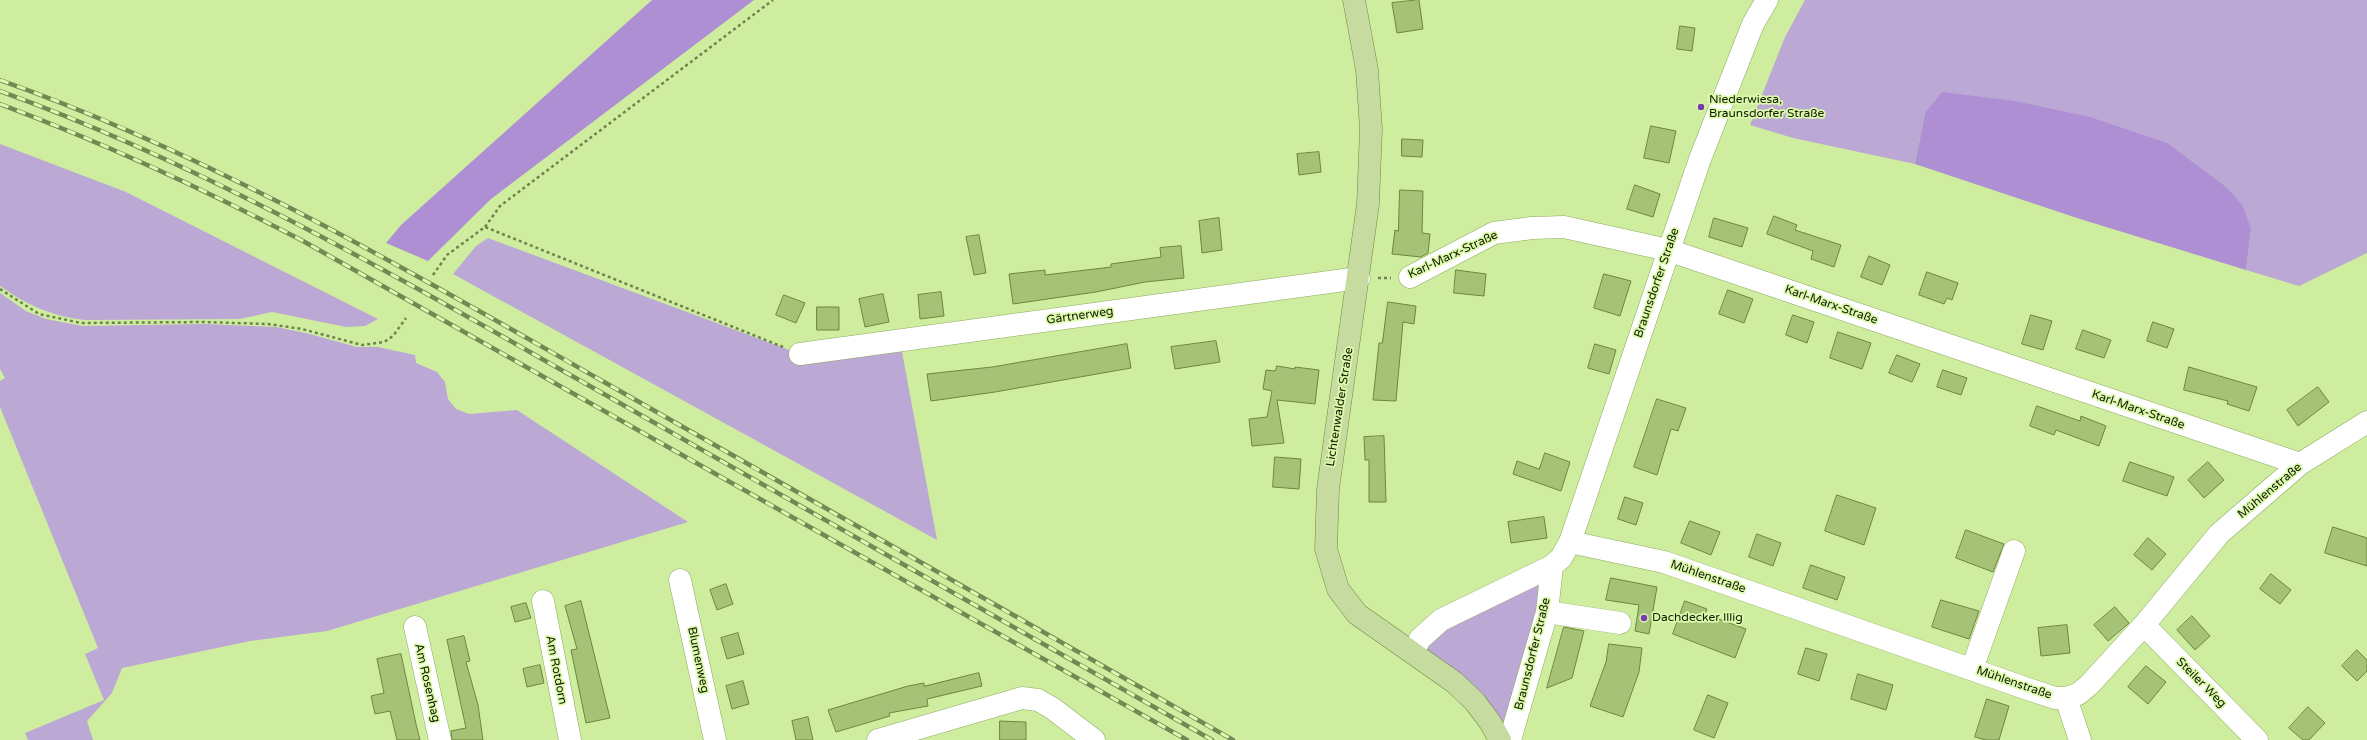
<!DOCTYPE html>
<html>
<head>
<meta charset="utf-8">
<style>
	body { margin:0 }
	canvas { display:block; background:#cfed9f }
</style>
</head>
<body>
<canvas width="2367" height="740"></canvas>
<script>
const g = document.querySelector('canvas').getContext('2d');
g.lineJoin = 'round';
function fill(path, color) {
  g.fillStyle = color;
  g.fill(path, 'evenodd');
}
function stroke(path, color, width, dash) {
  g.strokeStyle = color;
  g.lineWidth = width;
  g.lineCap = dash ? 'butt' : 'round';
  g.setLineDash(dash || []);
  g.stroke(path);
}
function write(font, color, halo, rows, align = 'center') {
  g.font = font + ' "Varela Round",sans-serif';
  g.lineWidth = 3.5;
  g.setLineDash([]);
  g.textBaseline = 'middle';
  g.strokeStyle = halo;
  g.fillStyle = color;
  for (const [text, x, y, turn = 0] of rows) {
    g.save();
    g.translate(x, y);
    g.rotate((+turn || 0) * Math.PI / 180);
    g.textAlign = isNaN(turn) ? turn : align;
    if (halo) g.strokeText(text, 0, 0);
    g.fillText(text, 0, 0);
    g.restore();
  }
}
fill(new Path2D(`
	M1805,0H2367V253L2299,286L2246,270L2251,229L1925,113L1915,164L1793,138L1750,125L1785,37Z
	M0,144L126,192L378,319L365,326L346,327L272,312L240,319L84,320C49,315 29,306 0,286Z
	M488,238L800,354L900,341L937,540L453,274L476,246Z
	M0,293L26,311L46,319L83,326L205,324L276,327L306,333L357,347H378L415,355L416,363L437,372L445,382L448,399L456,409L469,414L517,410L688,522L327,631L250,641L122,668L112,693L87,721L93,740H28L25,733L104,700L85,654L98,648L0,407V381L5,378L0,369Z
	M1552,566L1510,740L1413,652L1420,639Z`), '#bca8d4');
fill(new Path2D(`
	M652,0H754L491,199L428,261L386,243L401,225Z
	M1942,92L2015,101L2090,117L2167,143L2226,187L2243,206L2251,229L2246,270L2080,219L1915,164L1925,113Z`), '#af8fd3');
const building = new Path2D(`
	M1419,0L1423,29L1397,33L1392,3Z
	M1680,26L1695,28L1692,51L1677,49Z
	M1651,126L1676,131L1669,163L1644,158Z
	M1402,139L1423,140L1422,157L1402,156Z
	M1319,152L1321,172L1299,175L1297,154Z
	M1635,185L1660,194L1653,217L1627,209Z
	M1400,190L1423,191L1422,233L1430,234L1428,253L1421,257L1392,254L1395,230L1398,231Z
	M1774,216L1797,225L1795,230L1841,245L1834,267L1811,259L1813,251L1767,234Z
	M1219,218L1222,250L1202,253L1199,221Z
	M1714,218L1748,228L1742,247L1709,237Z
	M979,235L986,273L974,275L966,237Z
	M1181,246L1184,278L1145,282L1096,292L1013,304L1009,274L1045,270V275L1111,267V264L1161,257L1160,248Z
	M1869,256L1890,265L1882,285L1861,277Z
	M1456,270L1486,274L1484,296L1454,293Z
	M1927,272L1958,283L1952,300L1947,298L1944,304L1919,295Z
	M1604,274L1631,281L1620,316L1594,308Z
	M1728,290L1753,299L1744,323L1719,314Z
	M941,292L944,316L920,319L918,295Z
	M883,294L889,322L865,327L859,299Z
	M784,295L805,303L796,323L776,315Z
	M1388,302L1416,306L1414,324L1403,322L1396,401L1373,400L1379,343H1382Z
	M817,307H839V330H817Z
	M1793,315L1814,322L1807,343L1786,335Z
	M2031,315L2052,321L2043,350L2022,344Z
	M2153,322L2174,329L2167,348L2147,341Z
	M2083,330L2111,340L2104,358L2076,349Z
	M1838,332L1871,343L1862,369L1830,358Z
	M1216,341L1220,362L1175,369L1171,347Z
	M1127,344L1131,368L995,392L931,401L927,374L992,367Z
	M1595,344L1616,350L1609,374L1588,368Z
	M1897,355L1920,364L1912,382L1889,373Z
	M1277,366L1295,369V367L1319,370L1315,404L1277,400L1284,443L1252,446L1249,419L1267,417L1272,391L1263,389L1266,370L1275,371Z
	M2189,367L2257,387L2249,411L2227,404L2228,401L2184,390Z
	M1943,370L1967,378L1961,395L1937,387Z
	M2318,387L2329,402L2298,426L2287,410Z
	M1657,399L1686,408L1678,431L1671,429L1657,475L1634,467Z
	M2037,406L2080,421L2081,416L2106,426L2099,446L2056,430L2054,435L2030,426Z
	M1384,436L1386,502H1369V460H1365L1364,437Z
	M1545,453L1570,462L1561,491L1513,474L1517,461L1539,469Z
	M1275,457L1301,459L1299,489L1273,487Z
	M2130,462L2174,477L2167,496L2123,481Z
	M2208,462L2224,480L2204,498L2188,480Z
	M1837,495L1876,508L1864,545L1825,531Z
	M1625,497L1643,503L1636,525L1618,519Z
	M1544,517L1547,538L1511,543L1508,522Z
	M1690,521L1720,532L1711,555L1681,543Z
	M2333,527L2367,538V566L2325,553Z
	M1966,530L2004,544L1993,572L1956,558Z
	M1757,534L1781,543L1773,566L1749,557Z
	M2148,538L2166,554L2152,570L2134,555Z
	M1811,565L1845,577L1837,600L1803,588Z
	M2271,574L2291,590L2280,604L2260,589Z
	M1611,578L1657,587L1649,634L1635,631L1639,605L1606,600Z
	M726,584L733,604L717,610L710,590Z
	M1941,600L1979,611L1969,639L1932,627Z
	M581,601L610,718L586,723L571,650L577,649L565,606Z
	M1685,601L1707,609L1705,614L1746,629L1735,658L1673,634Z
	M526,603L531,618L515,622L511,607Z
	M2115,607L2129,623L2108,641L2094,625Z
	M2192,616L2210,636L2195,650L2177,630Z
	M2067,625L2070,653L2041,656L2038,628Z
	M1564,627L1584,631L1572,678L1547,688Z
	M738,633L744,654L727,659L721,638Z
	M464,636L470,661L466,662L478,705L483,740H452L451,731L466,728L447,640Z
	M1609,644L1642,648L1639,672L1623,717L1590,706L1606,662Z
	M1806,648L1827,654L1819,681L1798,674Z
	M2357,650L2367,660V671L2357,681L2342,666Z
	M401,654L416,724L420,740H397L390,711L375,714L371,696L384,693L377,659Z
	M540,665L544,683L527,687L523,669Z
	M2146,666L2166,682L2148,704L2128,687Z
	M979,673L982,686L927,699L928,706L889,713L890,716L836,732L828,710L908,686L924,683V686Z
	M1858,674L1893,685L1886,710L1851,699Z
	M743,681L749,704L732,709L726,686Z
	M1708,695L1728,703L1714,738L1694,730Z
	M1987,699L2009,706L1999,740H1986L1975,737Z
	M2308,707L2325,723L2309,740H2303L2289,728Z
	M808,717L813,740H796L792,721Z
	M1000,721L1026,722V740H1000Z`);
fill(building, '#a5c276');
stroke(building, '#6d873d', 1);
const minor = new Path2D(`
	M1410,277L1494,233L1532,228L1564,227L1668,250L2300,464
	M800,354L1359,278
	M1570,542L1664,562L2025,688L2055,698H2066L2078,694L2089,685L2144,625L2219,534L2300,464L2367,422
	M680,580L715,740
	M543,601L570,740
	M1547,612L1620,623
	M2144,625L2257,740
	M415,627L440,740
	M1413,652L1420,639L1441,620L1552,566L1561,558L1570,542L1700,159L1753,24L1767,0
	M1972,669L2014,551
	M2066,698L2080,740
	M878,740L1022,698L1038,700L1052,708L1094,740
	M1510,740L1547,612L1552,566`);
const major = new Path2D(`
	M1354,0L1367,70L1371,129L1368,204L1328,489L1326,549L1338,589L1357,614L1454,682L1475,702L1490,722L1500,740`);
stroke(minor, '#8eaa5f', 23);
stroke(major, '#6e883f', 23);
stroke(new Path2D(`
	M485,227L500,206L773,0
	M433,275L447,255L485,227L783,347
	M1378,278H1391
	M0,289L39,314L81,323L203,322L268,324L302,329L362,345L384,342L393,336L406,318`), '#6e824e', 2.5, [3, 3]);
stroke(minor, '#fff', 22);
stroke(major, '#c6dba0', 22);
const rail = new Path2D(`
	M0,80C210,154 403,268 597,378C809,499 1021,620 1233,740
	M0,91C205,165 392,274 581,381C791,501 1002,620 1212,740
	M0,104C104,143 204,189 303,241L1187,740`);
stroke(rail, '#748853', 4.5);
stroke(rail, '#dcfaac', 3, [9]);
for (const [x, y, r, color] of [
	[1701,107,4,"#7a3aaf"],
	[1644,618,4,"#7a3aaf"]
]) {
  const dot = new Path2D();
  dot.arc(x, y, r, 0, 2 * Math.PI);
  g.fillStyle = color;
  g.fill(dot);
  stroke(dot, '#dcfaac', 1.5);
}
write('12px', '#111b00', '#dcfaac', [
	["Niederwiesa,",1709,100],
	["Braunsdorfer Straße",1709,114],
	["Dachdecker Illig",1652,618]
], 'left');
write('12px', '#111b00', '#dcfaac', [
	["Karl-Marx-Straße",1453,255,-25],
	["Braunsdorfer Straße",1657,283,-71],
	["Karl-Marx-Straße",1831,305,19],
	["Gärtnerweg",1080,316,-8],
	["Lichtenwalder Straße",1340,407,-81],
	["Karl-Marx-Straße",2138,410,19],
	["Mühlenstraße",2270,491,-40],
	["Mühlenstraße",1708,577,19],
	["Braunsdorfer Straße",1533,654,-76],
	["Blumenweg",698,660,78],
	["Am Rotdorn",556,670,79],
	["Am Rosenhag",427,683,77],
	["Mühlenstraße",2014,683,19],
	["Steiler Weg",2201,683,45]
]);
</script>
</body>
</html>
